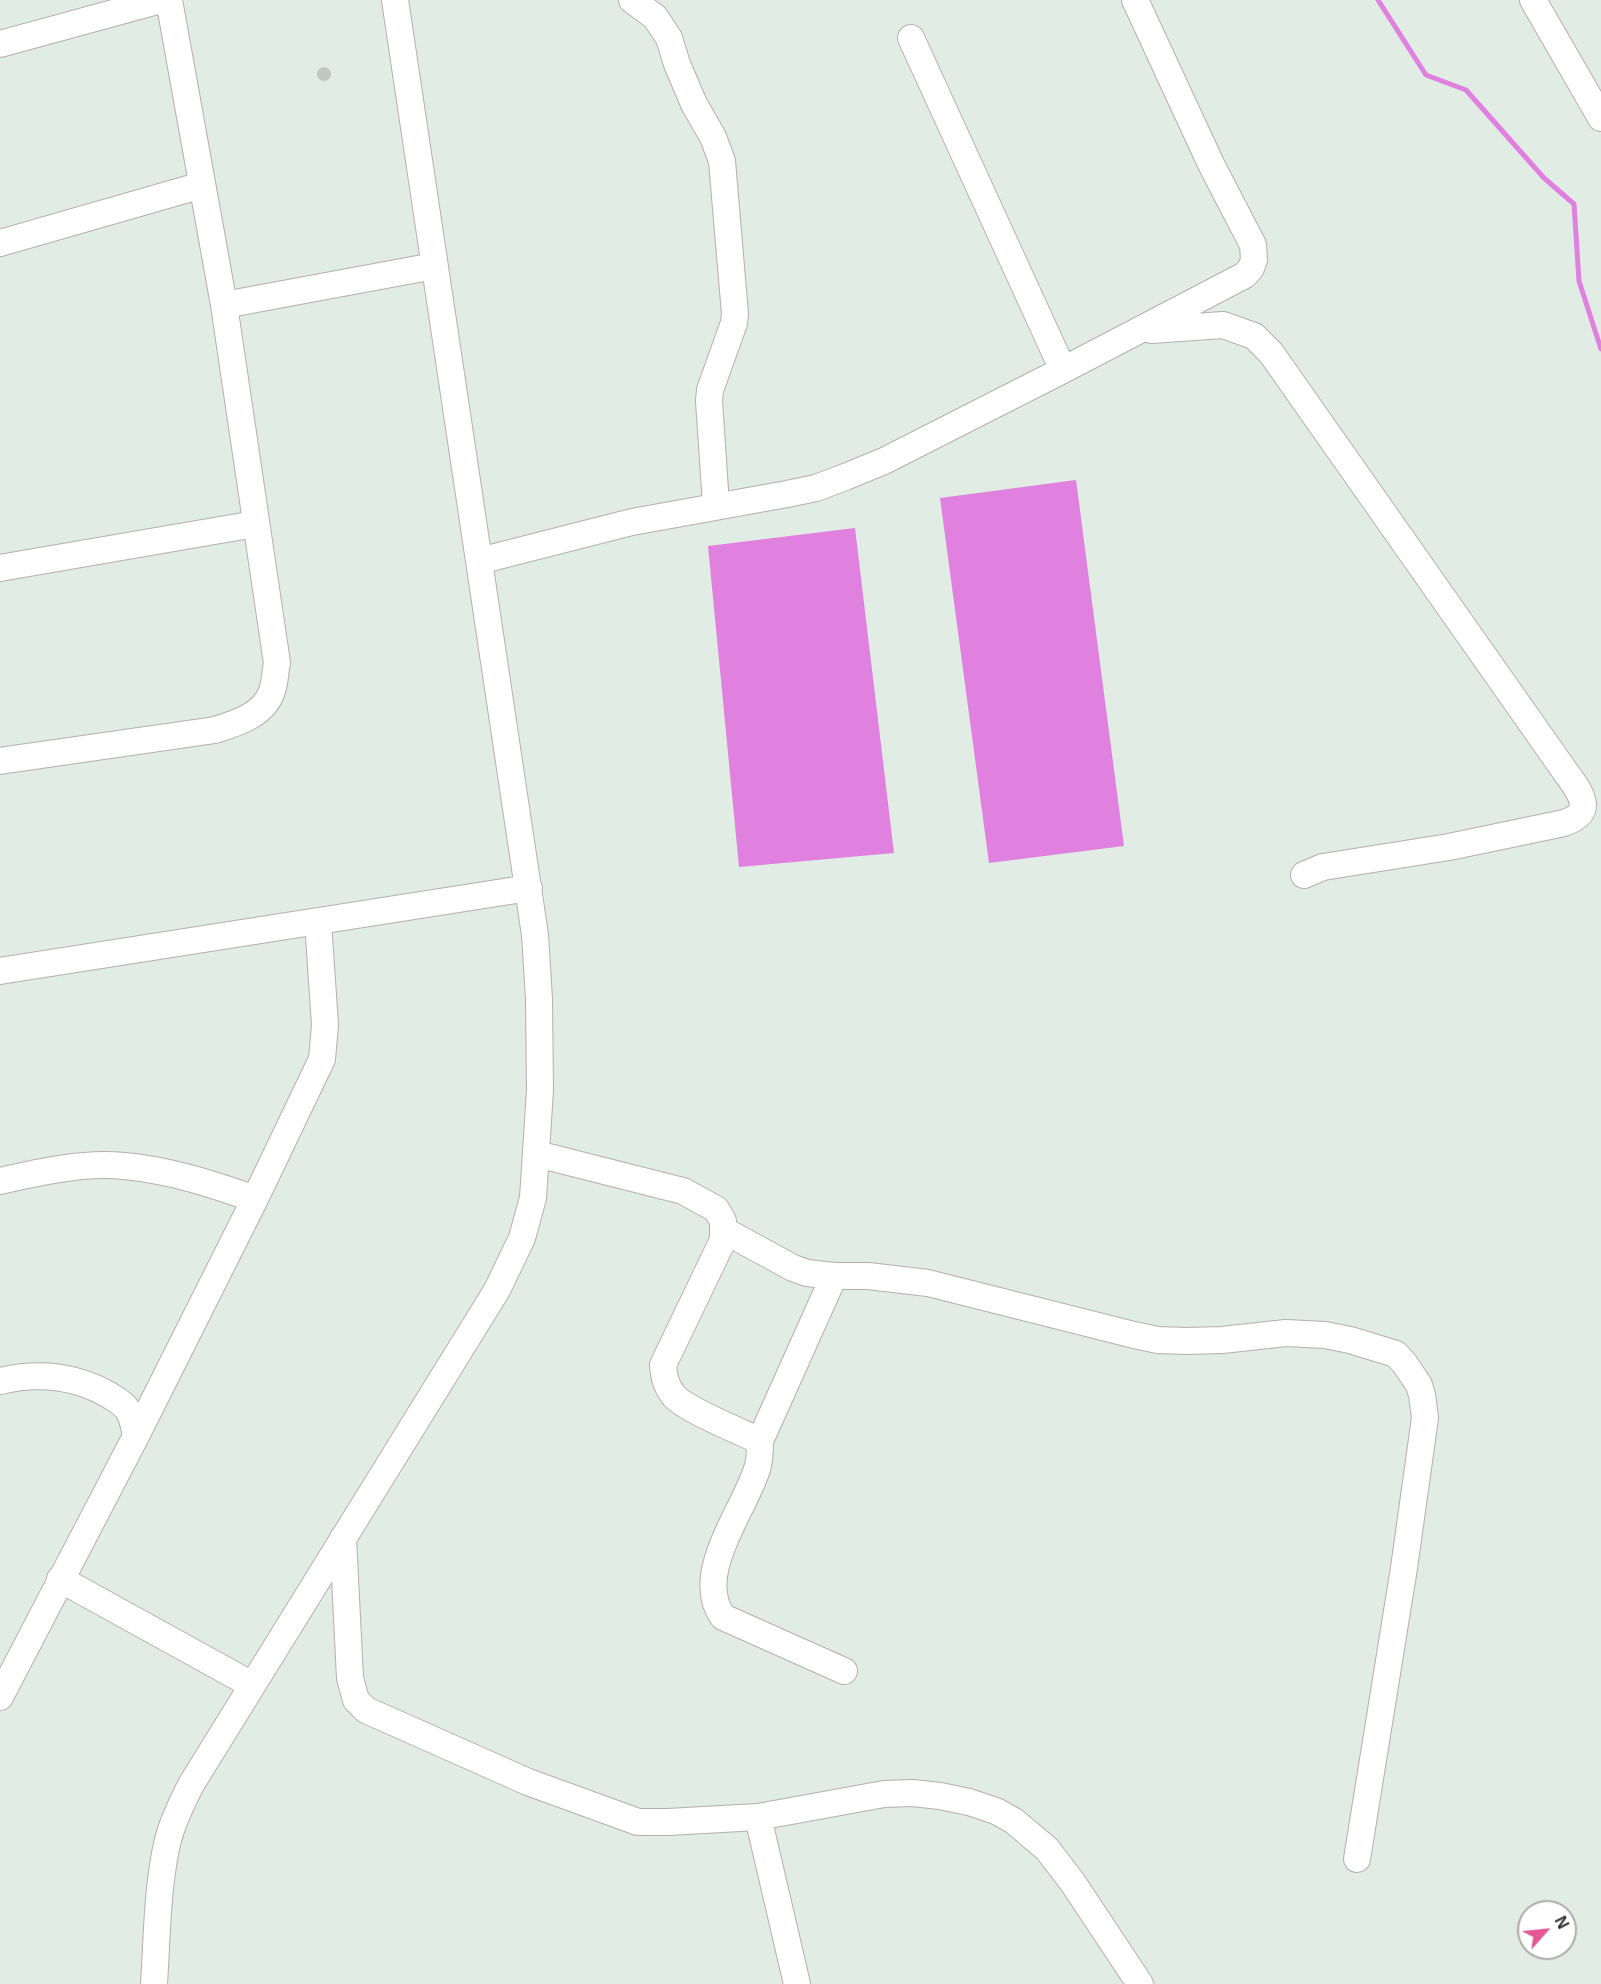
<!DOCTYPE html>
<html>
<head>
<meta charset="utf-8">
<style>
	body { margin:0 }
	#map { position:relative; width:1601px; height:1984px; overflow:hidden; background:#e1ece4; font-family:Arial,sans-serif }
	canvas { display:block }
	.north { position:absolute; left:1517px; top:1900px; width:60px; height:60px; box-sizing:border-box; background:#fff; border:2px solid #ababab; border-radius:50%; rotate:63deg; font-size:16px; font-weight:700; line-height:24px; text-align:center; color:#2c2c2c }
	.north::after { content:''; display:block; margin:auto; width:21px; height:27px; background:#e45694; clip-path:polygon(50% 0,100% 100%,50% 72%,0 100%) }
</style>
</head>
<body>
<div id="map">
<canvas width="1601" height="1984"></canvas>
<div class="north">N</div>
</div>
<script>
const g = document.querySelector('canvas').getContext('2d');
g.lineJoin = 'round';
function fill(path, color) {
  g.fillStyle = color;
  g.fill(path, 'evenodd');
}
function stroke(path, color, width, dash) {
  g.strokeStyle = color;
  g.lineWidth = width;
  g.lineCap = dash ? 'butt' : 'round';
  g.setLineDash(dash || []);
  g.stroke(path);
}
fill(new Path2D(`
	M1076,480L1124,846L989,863L940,498Z
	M855,528L894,853L739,867L708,546Z`), '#e081df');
stroke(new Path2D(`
	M1378,0L1426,75L1466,90L1544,178L1574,204L1579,281L1601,349`), '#e081df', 5);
fill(new Path2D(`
	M317 74a7 7 0 1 1 14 0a7 7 0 1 1-14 0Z`), '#bfc8c1');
const minor = new Path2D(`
	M632,0L655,17L669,38L677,64L694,104L713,137L722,161L735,314L734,323L710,390L709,401L716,505
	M1533,0L1601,118
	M911,38L1063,370
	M0,44L161,0
	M0,243L202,185
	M224,305L434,266
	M1151,330L1223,325L1254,336L1271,353L1562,767C1576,788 1600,811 1564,823L1449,847L1323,867L1304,875
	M479,561L632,522L787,494L816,488L845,477L884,461L1063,370L1245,275L1251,268L1254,260L1253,245L1211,164L1135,0
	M0,568L255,524
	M0,761L215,730C237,723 264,715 272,691C275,683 275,672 277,663L224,305L169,0
	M0,971L529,888
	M537,1154L683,1191L716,1209L723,1221V1240L663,1365C664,1377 666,1386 674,1396C685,1409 741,1432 760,1441
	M0,1181C39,1172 84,1162 124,1166C169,1170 212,1184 255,1199
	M725,1231L793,1268L807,1273L834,1276H868L928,1283L1134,1335L1158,1340L1186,1341L1222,1340L1286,1333L1325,1335L1350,1340L1396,1354L1405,1364L1419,1385L1422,1395L1425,1418L1404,1568L1357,1859
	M834,1276L760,1441C760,1451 760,1461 757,1469C744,1511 692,1575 723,1617L844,1671
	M0,1381C38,1372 74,1375 109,1395C115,1399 123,1403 127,1409C133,1417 134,1426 136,1436
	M343,1538L350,1678L356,1700L366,1710L528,1782L638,1822H668L758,1817L884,1794L913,1793L940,1796L969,1802L996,1811L1014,1821L1047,1849L1073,1883L1140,1984
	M60,1579L252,1685
	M0,1697L136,1436L255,1199L322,1059L325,1025L318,922
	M758,1817L797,1984
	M154,1984C157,1938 157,1889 167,1844C172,1822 182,1802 192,1783L497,1290L522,1238L533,1198L540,1090L539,999L535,935L395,0`);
stroke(minor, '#b7adb2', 28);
stroke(minor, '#fff', 26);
</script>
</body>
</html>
